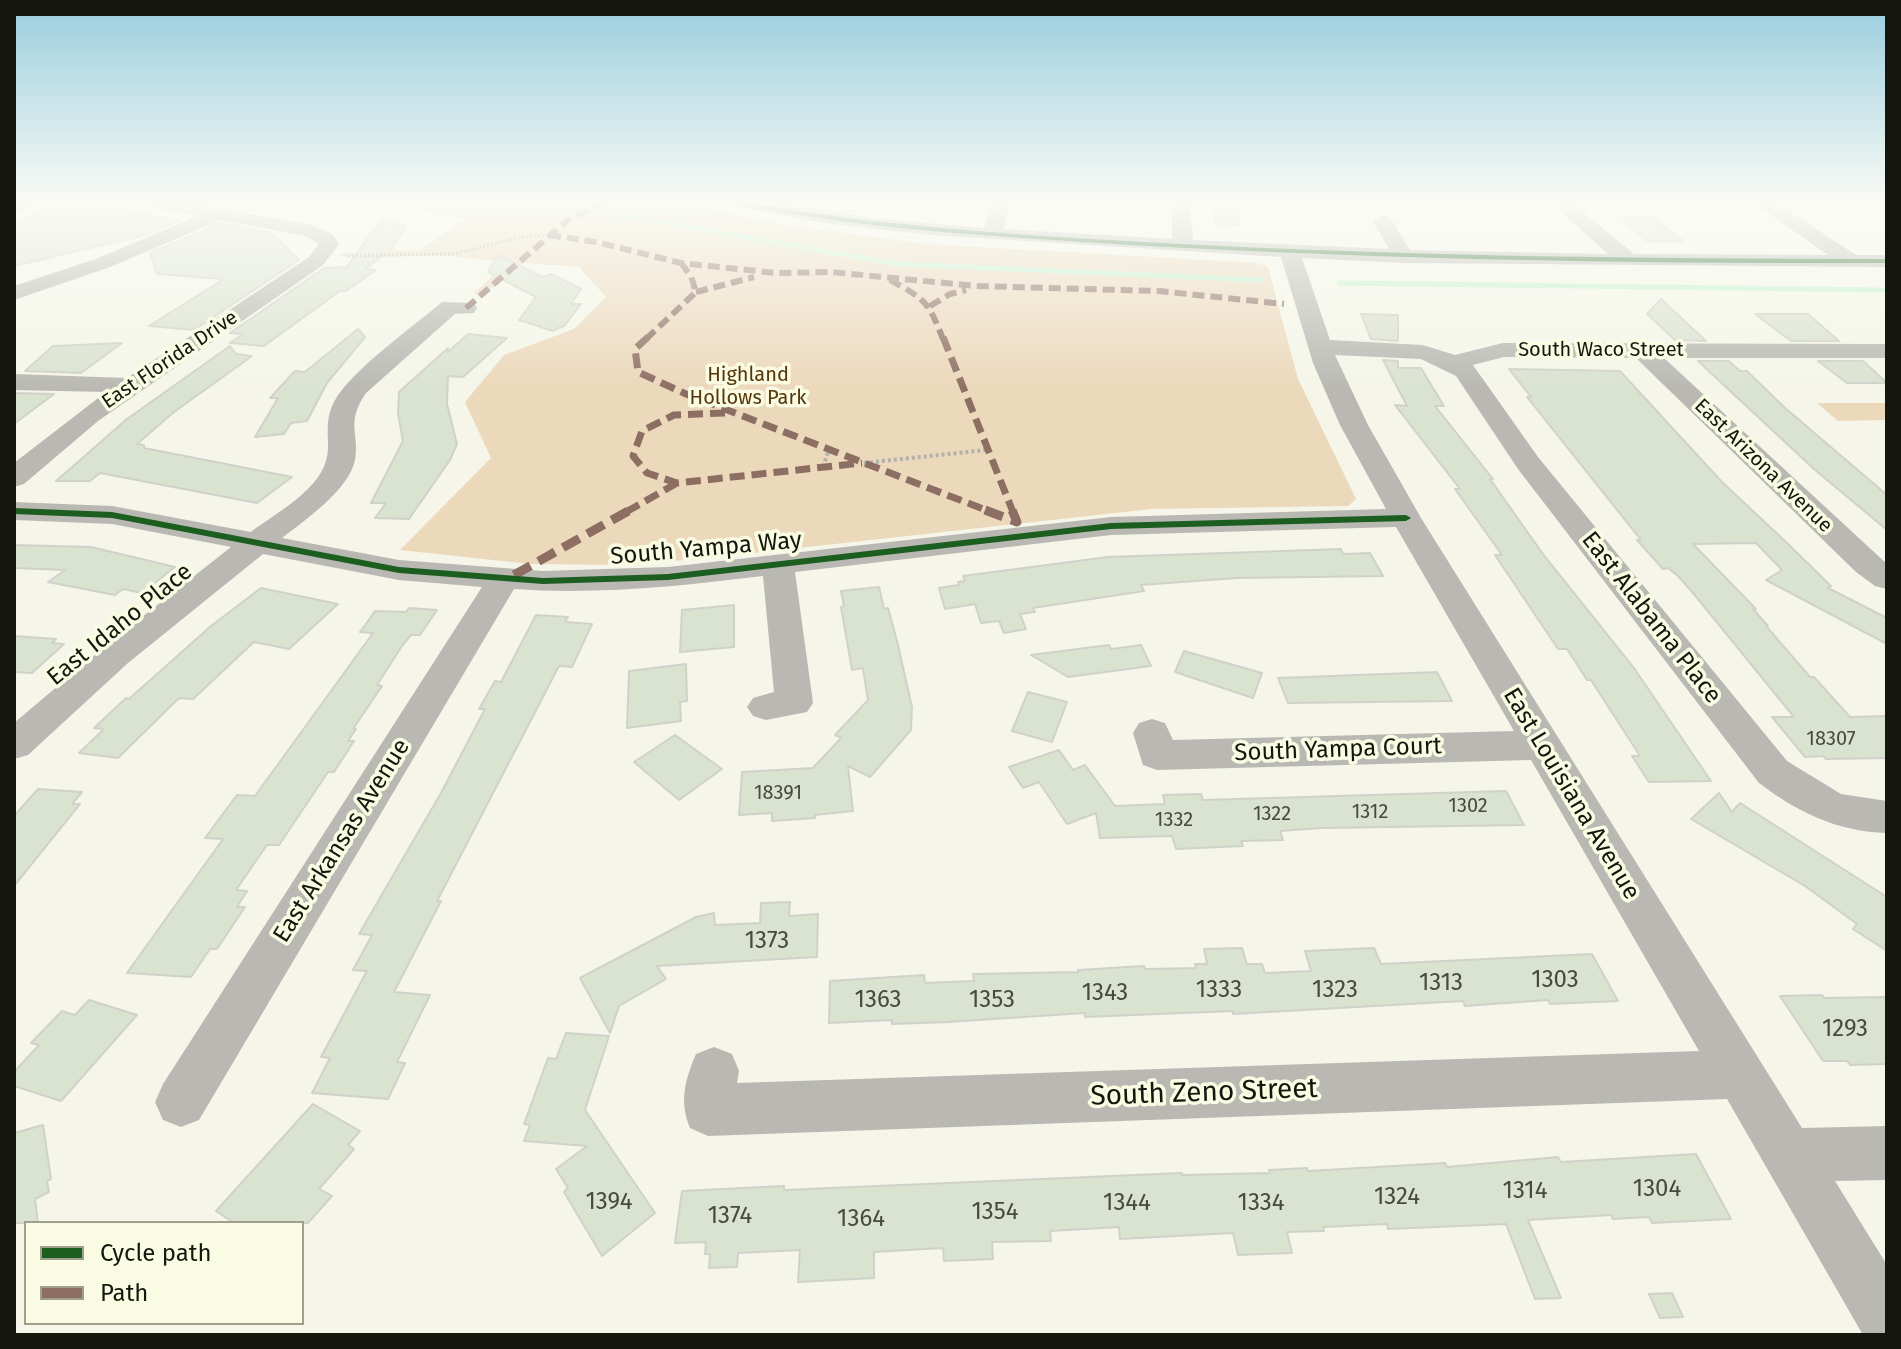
<!DOCTYPE html>
<html>
<head>
<meta charset="utf-8">
<style>
	body { margin:0 }
	#map { position:relative; width:1901px; height:1349px; overflow:hidden; background:#f5f6e9; font-family:"Fira Sans",sans-serif }
	canvas { display:block }
	.frame { position:absolute; inset:0; border:16px solid #15160d; pointer-events:none }
	.legend { position:absolute; left:24px; top:1221px; width:280px; height:104px; box-sizing:border-box; background:#f9fce3; border:2px solid #9ea08d; margin:0; padding:10px 14px; list-style:none; font-size:24px; color:#15160d }
	.legend li { display:flex; align-items:center; gap:16px; height:40px }
	.legend b { width:40px; border:2px solid #9ea08d }
</style>
</head>
<body>
<div id="map">
<canvas width="1901" height="1349"></canvas>
<div class="frame"></div>
<ul class="legend">
<li><b style="height:10px;background:#1b5e20"></b>Cycle path</li>
<li><b style="height:10px;background:#8d6e63"></b>Path</li>
</ul>
</div>
<script>
const g = document.querySelector('canvas').getContext('2d');
g.lineJoin = 'round';
function fill(path, color) {
  g.fillStyle = color;
  g.fill(path, 'evenodd');
}
function stroke(path, color, width, dash) {
  g.strokeStyle = color;
  g.lineWidth = width;
  g.lineCap = dash ? 'butt' : 'round';
  g.setLineDash(dash || []);
  g.stroke(path);
}
function write(font, color, halo, rows, align = 'center') {
  g.font = font + ' "Fira Sans",sans-serif';
  g.lineWidth = 7;
  g.setLineDash([]);
  g.textBaseline = 'middle';
  g.strokeStyle = halo;
  g.fillStyle = color;
  for (const [text, x, y, turn = 0] of rows) {
    g.save();
    g.translate(x, y);
    g.rotate((+turn || 0) * Math.PI / 180);
    g.textAlign = isNaN(turn) ? turn : align;
    if (halo) g.strokeText(text, 0, 0);
    g.fillText(text, 0, 0);
    g.restore();
  }
}
fill(new Path2D(`
	M368,201H671L793,226L928,244L1260,263L1268,267L1298,379L1356,499L1348,506L1151,509L699,559L618,565L530,564L400,550L491,458L465,402L504,355L574,329L606,297L579,267L524,263L485,293L473,294L508,262L437,255L338,257L343,253L420,250L466,219Z
	M1817,403H1887V420L1838,421Z`), '#ecd8bb');
stroke(new Path2D(`
	M542,201L898,264L1261,280
	M1339,283L1887,290`), '#c2f2ce', 5);
const building = new Path2D(`
	M70,201H73L179,221L145,235L14,266V221Z
	M1213,202L1237,204L1240,225L1216,224Z
	M1617,216L1652,217L1683,241H1647Z
	M382,218L406,227L391,250L365,269L376,270L346,291H340L264,346L230,343L243,334L230,333L324,268L347,267Z
	M221,223L272,233L299,260L194,330L149,326L224,279L157,274L150,253Z
	M497,255L543,277L551,274L581,289L571,304H581L565,325L553,331L519,320L536,297L488,272Z
	M1661,299L1706,341L1675,340L1647,314Z
	M1361,314L1398,315V341L1371,339Z
	M1755,314H1808L1839,341H1791Z
	M358,329L365,337L327,383L307,421L291,423L284,434L255,437L278,398H270L295,371L305,372Z
	M468,334L507,338L463,377L448,376L447,404L457,444L450,460L409,519L375,518L386,503H371L403,441L398,414L399,392L448,348V352Z
	M122,343L81,373L25,371L53,346Z
	M230,346L236,354L252,356L174,412L137,444L144,445V448L292,477L257,503L100,473L90,481H56L127,419Z
	M1383,360L1398,361V368H1421L1444,406H1435L1493,479H1490L1543,554L1634,668L1711,781L1649,782L1632,756H1640L1591,680H1587L1567,649H1558L1495,555H1502L1455,489H1460L1395,405L1407,406Z
	M1698,361H1729L1740,371H1747L1784,407L1887,495V530L1815,470Z
	M1818,361H1863L1887,383H1847Z
	M1509,369L1620,371L1722,482L1786,542L1831,586L1828,588L1887,618V644L1766,580L1782,570L1756,543L1693,544L1756,609H1753L1768,626H1766L1810,677H1814L1850,717L1887,716V758L1826,759L1823,756L1805,757L1772,717H1794L1693,593L1678,576L1668,568L1663,569L1637,540H1641L1527,397H1531Z
	M14,393L54,394L14,424Z
	M14,545L91,547L175,567L142,593L123,589L115,595L48,582L65,570L14,568Z
	M1341,549L1343,554L1370,553L1383,576L1237,578L1141,585L1144,591L1033,608L1035,612L1020,614L1026,629L1004,633L999,621L981,623L975,604L945,609L939,588L959,585L958,582L965,581L963,576L1108,557Z
	M879,587L884,609L888,608L897,641L912,707L911,730L870,777L848,766L853,811L815,815V818L772,821V813L739,815L742,772L813,768L841,738L835,735L868,700L863,668L852,670L841,607L844,606L841,591Z
	M261,588L338,604L289,649L254,642L193,699L179,698L118,758L79,753L104,729L94,728L126,698L129,699L211,626Z
	M734,605V647L680,652L682,610Z
	M409,608L437,610L420,635H411L402,646L377,685L382,686L353,729H356L348,741H354L334,772H328L279,845H267L236,890L247,891L237,907H245L217,949H210L191,977L127,973L223,839L205,838L237,795L255,796L373,633L360,632L375,611L406,612Z
	M536,615L568,617L565,622L592,624L572,667L559,666L437,901H441L394,992L430,995L397,1062L405,1063L388,1099L312,1093L330,1058L321,1057L367,971L353,970L372,935L359,934L441,793L485,709H479L495,681L501,682Z
	M14,636L56,639L52,643L64,644L32,673L14,672Z
	M1109,645L1111,649L1141,645L1151,666L1068,677L1031,655Z
	M1184,651L1262,673L1253,698L1175,672Z
	M686,664L687,701L680,702L681,721L627,728L629,671Z
	M1437,672L1452,701L1288,703L1278,678Z
	M1028,692L1067,702L1052,742L1012,731Z
	M675,735L722,769L679,800L634,762Z
	M1059,750L1073,770L1085,765L1115,806L1165,804L1163,795L1201,794L1203,800L1506,791L1524,825L1322,828L1280,831L1283,840L1241,841L1243,846L1176,849L1172,836L1100,838L1096,813L1067,824L1039,782L1023,788L1009,767Z
	M38,789L82,792L72,804H80L14,886V816Z
	M1719,793L1732,812L1740,803L1887,897V951L1853,929L1857,924L1805,886L1691,819Z
	M790,902L789,916L818,914L817,957L657,966L666,979L619,1006L610,1033L580,978L696,917L714,913L715,925L760,923L761,903Z
	M1242,948L1247,964H1262L1265,973L1311,971L1305,951L1374,948L1381,964L1592,954L1618,1001L1550,1004L1548,1000L1465,1006L1463,1001L1233,1014V1011L1085,1017V1013L948,1022L892,1024V1020L829,1023L830,981L924,975L925,983L974,981L973,974L1078,972V970L1144,966L1145,969L1196,968L1195,964H1207L1204,949Z
	M1822,995L1824,998L1887,997V1064L1850,1065L1847,1061H1823L1780,996Z
	M89,1000L137,1015L61,1101L14,1086V1072L39,1045L31,1043L62,1011L75,1015Z
	M566,1033L609,1036L585,1110L655,1213L602,1256L564,1192L568,1188L556,1169L587,1146L524,1141L530,1125L524,1124L548,1058L556,1059Z
	M313,1104L360,1131L348,1145L354,1149L319,1189L332,1196L308,1223H234L216,1211Z
	M43,1125L51,1179L47,1181L49,1192L35,1199L38,1223H14V1133Z
	M1696,1154L1731,1219L1652,1223L1649,1217L1613,1219L1611,1215L1528,1220L1561,1298L1535,1299L1506,1224L1388,1229L1387,1224L1323,1227L1324,1231L1287,1232L1292,1253L1238,1255L1233,1233L1120,1239L1119,1227L1050,1231L1051,1241L992,1242L993,1259L944,1261L943,1248L874,1252V1278L798,1282L800,1250L738,1253L737,1267L709,1268L710,1254H705L706,1242L675,1243L682,1191L784,1186V1190L1182,1173V1175L1270,1173L1269,1170L1307,1168L1308,1171L1445,1163L1447,1167L1558,1157L1561,1162Z
	M1672,1293L1683,1317L1660,1318L1649,1294Z`);
fill(building, '#dae2d0');
stroke(building, '#d0d2c9', 2);
stroke(new Path2D(`
	M348,256L454,254L517,238L549,235`), '#b2b1ab', 3, [2, 2]);
stroke(new Path2D(`
	M864,463L986,450
	M823,467L829,449`), '#b2b1ab', 4, [3, 3]);
fill(new Path2D(`
	M14,201H41L39,205L14,213Z
	M137,201H178L311,225L332,234L339,244L323,265L98,421L24,484L14,487V463L106,392L14,390V374L127,378L309,257L319,244L305,236L221,220L110,267L14,300V286L96,259L197,216L139,205Z
	M722,201H761L881,219L984,228L992,201H1010L1004,229L1172,239V201H1190L1193,240L1389,249L1373,221L1383,215L1390,217L1410,250L1608,254L1549,201H1570L1634,254L1828,255L1751,201H1773L1856,255H1887V267L1404,263L1302,258L1330,340L1423,345L1455,355L1503,343L1887,344V358H1664L1887,564V589L1875,586L1856,572L1636,358L1504,357L1473,365L1538,457L1787,761L1841,794L1887,801V833C1838,832 1797,812 1759,783L1518,469L1456,376L1421,359L1335,355L1368,425L1421,518L1802,1128L1887,1126V1180L1835,1181L1887,1265V1335H1863L1727,1099L708,1136L690,1128C679,1101 685,1080 696,1054L714,1047L732,1054L739,1071L737,1083L1699,1051L1531,760L1157,770L1143,765L1133,733L1139,723L1152,719L1165,723L1173,740L1514,731L1396,527L1111,535L795,572L813,703L807,712L766,720L753,716L747,707L753,698L774,692L763,576C681,586 597,595 514,589L199,1120L181,1127L163,1120L155,1102L163,1084L482,587L399,580L263,554L128,663L28,755L14,759V723L104,647L231,547L112,524L14,520V502L112,506L251,532C274,514 317,492 326,461C332,443 322,425 334,402C350,371 414,326 442,302L474,303L477,308L474,313L455,314L366,393C345,423 360,434 355,460C349,490 305,520 282,538L399,560L543,571L668,567L1111,517L1386,509L1340,425L1313,363L1281,257L931,235L831,224L724,205Z`), '#b9b8b3');
stroke(new Path2D(`
	M549,235L596,242L681,263L776,273L831,272L976,286L1159,291L1284,304
	M890,280C926,300 928,301 943,339
	M696,292L754,277
	M930,306L950,294L966,290
	M466,308L569,219L608,201
	M646,339L696,292L691,276L681,263`), '#8d6e63', 6, [12, 6]);
stroke(new Path2D(`
	M648,337L635,349L638,372L686,394L991,512
	M943,337L1013,512
	M725,413L674,415L642,431L633,456L647,473L677,483L862,463
	M626,512L677,483`), '#8d6e63', 7, [15, 7]);
stroke(new Path2D(`
	M985,510L1017,522L1012,510
	M514,575L630,510`), '#8d6e63', 9, [19, 9]);
fill(new Path2D(`
	M728,201H741C880,227 1021,235 1162,243C1403,256 1645,259 1887,259V263C1598,264 1310,258 1021,238C949,233 877,227 805,216C781,212 749,210 728,201Z
	M14,508L112,512L399,567L543,578L668,574L1111,523L1406,515L1411,518L1406,521L1111,529L668,580L543,584L399,573L112,518L14,514Z`), '#1b5e20');
const sky = g.createLinearGradient(0, 0, 0, 390);
sky.addColorStop(0, '#99cdde');
sky.addColorStop(0.52, '#fafbf5');
sky.addColorStop(1, '#fafbf500');
g.fillStyle = sky;
g.fillRect(0, 0, 1901, 390);
write('20px', '#15160d', '#f9fce3', [
	["South Waco Street",1601,350],
	["East Florida Drive",170,360,-34],
	["East Arizona Avenue",1763,466,44]
]);
write('20px', '#563508', '#f9fce3', [
	["Highland",748,375],
	["Hollows Park",748,398]
]);
write('20px', '#474a3f', null, [
	["18307",1831,739],
	["18391",778,793],
	["1302",1468,806],
	["1312",1370,812],
	["1322",1272,814],
	["1332",1174,820]
]);
write('24px', '#15160d', '#f9fce3', [
	["South Yampa Way",706,549,-5],
	["East Alabama Place",1651,618,52],
	["East Idaho Place",120,625,-39],
	["South Yampa Court",1338,750,-2],
	["East Louisiana Avenue",1571,794,59],
	["East Arkansas Avenue",342,841,-58]
]);
write('24px', '#474a3f', null, [
	["1373",767,941],
	["1303",1555,980],
	["1313",1441,983],
	["1333",1219,990],
	["1323",1335,990],
	["1343",1105,993],
	["1363",878,1000],
	["1353",992,1000],
	["1293",1845,1029],
	["1304",1657,1189],
	["1314",1525,1191],
	["1324",1397,1197],
	["1394",609,1202],
	["1344",1127,1203],
	["1334",1261,1203],
	["1354",995,1212],
	["1374",730,1216],
	["1364",861,1219]
]);
write('28px', '#15160d', '#f9fce3', [
	["South Zeno Street",1204,1093,-2]
]);
</script>
</body>
</html>
